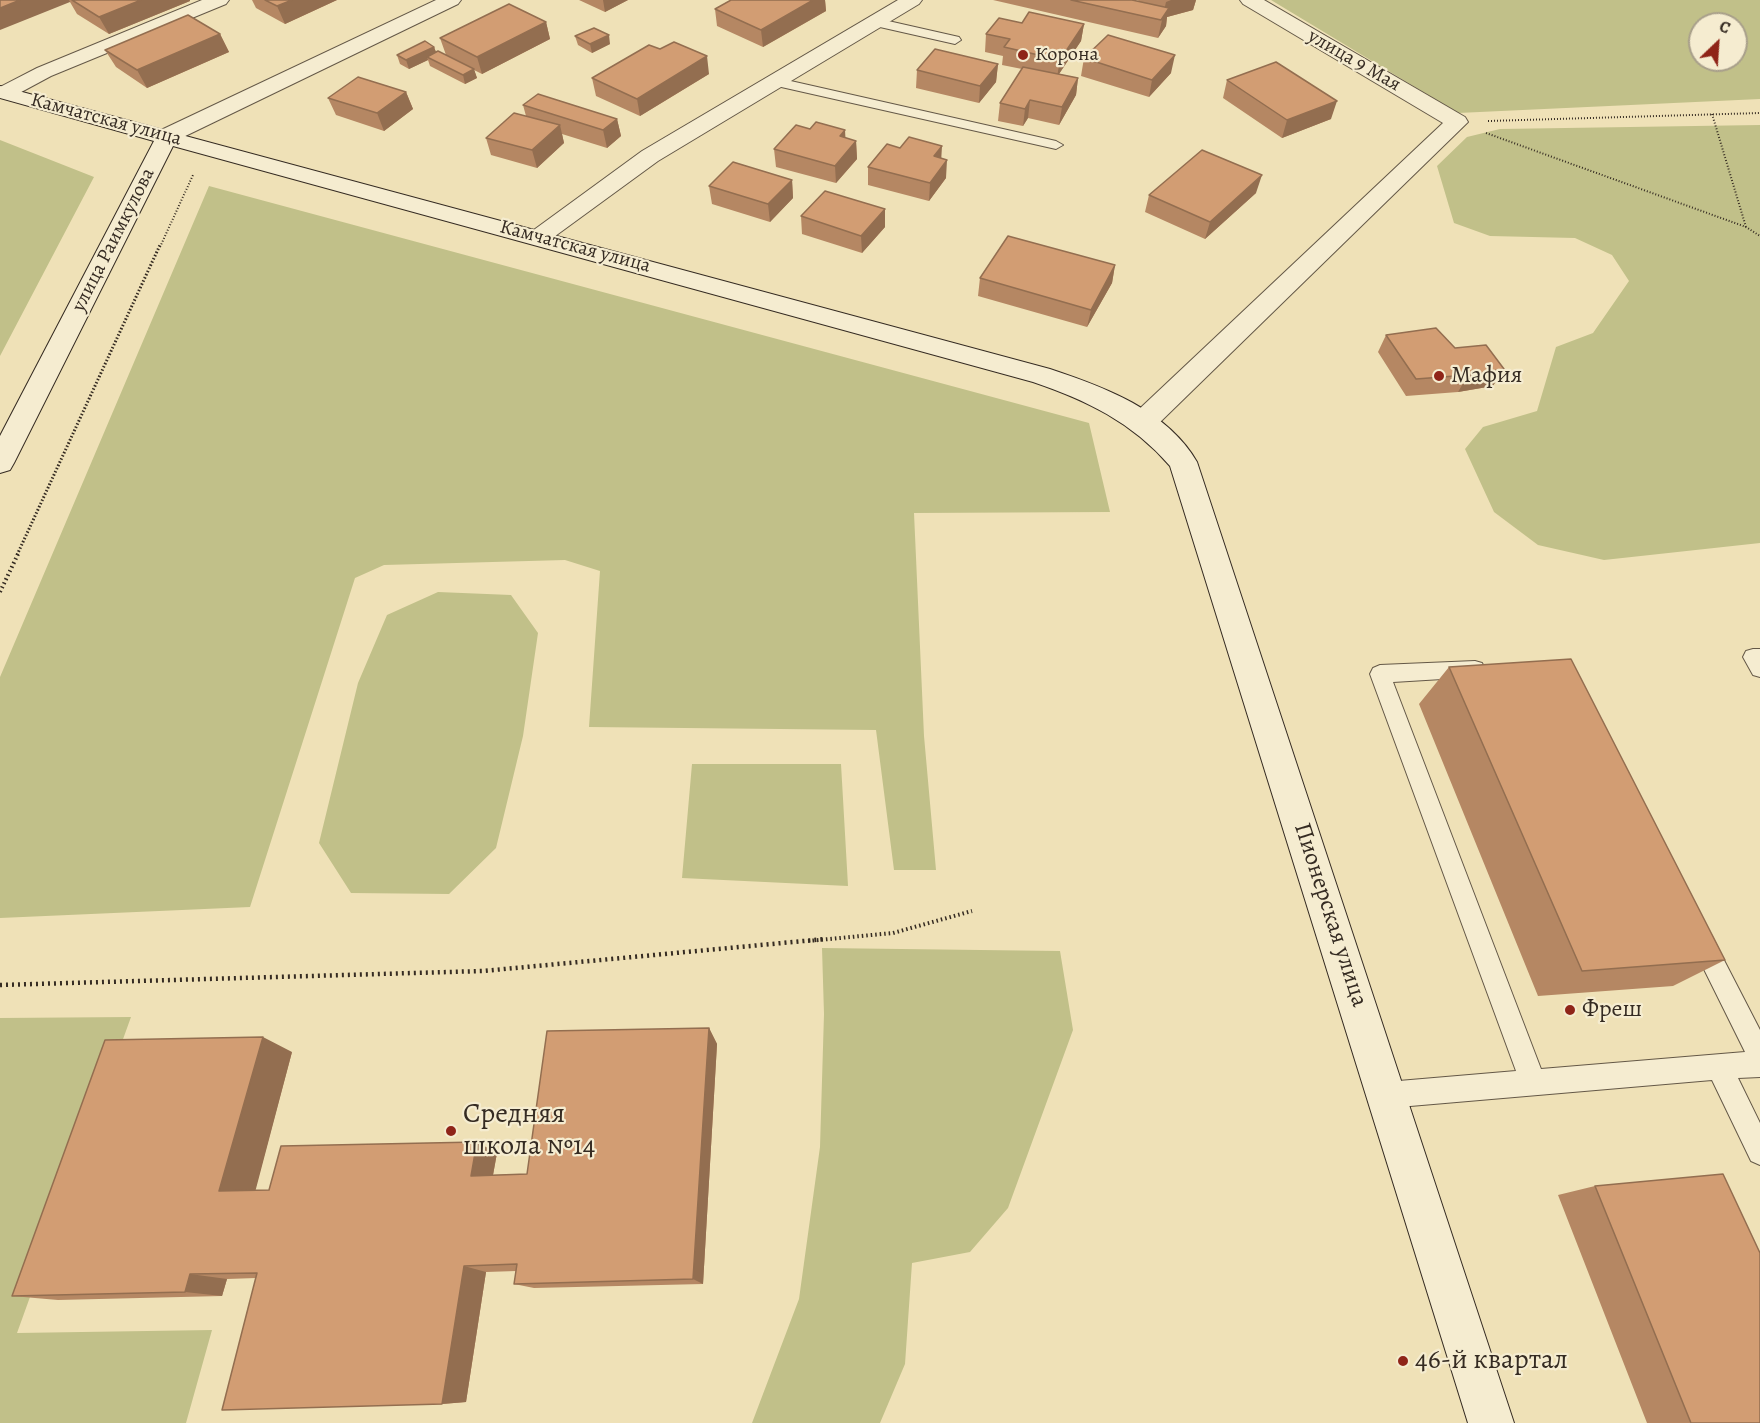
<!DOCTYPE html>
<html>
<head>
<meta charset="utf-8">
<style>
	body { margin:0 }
	#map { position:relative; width:1760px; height:1423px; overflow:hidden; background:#efe1b7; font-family:Alegreya,serif }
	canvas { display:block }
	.north { position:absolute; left:1688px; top:12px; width:60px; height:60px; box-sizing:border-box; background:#f5ecd0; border:2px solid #a89f8a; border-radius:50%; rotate:25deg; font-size:16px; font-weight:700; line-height:24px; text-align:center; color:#352b22 }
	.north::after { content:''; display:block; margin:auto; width:21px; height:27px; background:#8f2418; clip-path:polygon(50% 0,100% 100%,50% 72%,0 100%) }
</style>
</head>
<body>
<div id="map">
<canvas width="1760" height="1423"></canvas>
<div class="north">С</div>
</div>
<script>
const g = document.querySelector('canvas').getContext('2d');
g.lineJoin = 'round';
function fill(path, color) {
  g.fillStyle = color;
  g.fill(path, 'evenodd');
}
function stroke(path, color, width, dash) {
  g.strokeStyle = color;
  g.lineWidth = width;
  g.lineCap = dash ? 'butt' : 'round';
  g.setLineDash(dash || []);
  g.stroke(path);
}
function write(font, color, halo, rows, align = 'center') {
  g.font = font + ' Alegreya,serif';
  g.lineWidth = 4.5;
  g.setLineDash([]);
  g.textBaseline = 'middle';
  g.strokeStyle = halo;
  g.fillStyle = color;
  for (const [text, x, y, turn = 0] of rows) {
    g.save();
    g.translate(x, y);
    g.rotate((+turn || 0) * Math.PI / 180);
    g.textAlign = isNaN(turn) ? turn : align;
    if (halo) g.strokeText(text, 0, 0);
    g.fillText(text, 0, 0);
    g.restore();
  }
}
fill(new Path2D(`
	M1271,0H1760V99L1458,113ZM1700,24H1736V60H1700Z
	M1760,125V543L1604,560L1538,545L1494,512L1465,449L1483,427L1537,411L1556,347L1593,333L1629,281L1612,255L1575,238L1490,236L1454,223L1437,166L1467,137L1500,129Z
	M0,140L94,177L0,356Z
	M209,186L1089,423L1110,512L914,513L924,736L936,870H894L876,730L589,727L600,571L565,560L384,565L355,578L250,907L0,918V677Z
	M438,592L511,595L538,633L523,736L496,848L449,894L351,893L319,843L358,683L387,615Z
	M692,764H841L848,886L682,878Z
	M822,948L1060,951L1073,1030L1008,1208L970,1252L912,1263L905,1364L880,1423H752L799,1299L820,1147L824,1014Z
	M131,1017L17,1333L212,1330L186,1423H0V1018Z`), '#c1c089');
const lane = new Path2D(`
	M875,18L959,37L961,40L955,44L871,25L869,22L871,19Z
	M773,77L1056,141L1063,145L1056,149L768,84L766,81Z
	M1753,649H1760V677L1753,675L1743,657L1746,651Z
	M1475,661L1482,663L1485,669L1482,675L1475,677L1393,682L1541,1069L1745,1052L1690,941L1694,933L1702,930L1710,933L1760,1030V1077L1738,1078L1760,1123V1165L1751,1161L1712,1080L1387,1108L1378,1104L1374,1095L1378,1086L1387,1082L1516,1071L1370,674L1373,668L1380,665Z`);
const street = new Path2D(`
	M202,0H229L226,4L51,76L12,97L0,98V87L37,68Z
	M436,0H461L458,4L175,141L167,143L159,141L156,136L159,131Z
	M898,0H922L919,4L658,161L547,242L539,244L531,242L527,237L531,232L642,151Z
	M1240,0H1264L1465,117L1468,122L1154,428L1144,431L1134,428L1130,421L1134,414L1443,123L1243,4Z`);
const secondary = new Path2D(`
	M0,86L1050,369C1104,387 1167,410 1197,462L1514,1423H1468L1170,466C1132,422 1086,400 1033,382L173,146L14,463L10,470L0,473V436L154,141L0,98Z`);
stroke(lane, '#645847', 2);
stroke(street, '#645847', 2);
stroke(secondary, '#352b22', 2);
stroke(new Path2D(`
	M1712,114L1746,227
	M1488,121L1760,113
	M1486,133L1746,227L1760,236
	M160,247L193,175`), '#352b22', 2, [1, 2]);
stroke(new Path2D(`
	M17,555L160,245`), '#352b22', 3, [1.5, 2]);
stroke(new Path2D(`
	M0,592L18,554
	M808,941L893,933L972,911`), '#352b22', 4, [1.5, 3]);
stroke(new Path2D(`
	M0,985L483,971L825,939`), '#352b22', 4.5, [2, 4]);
fill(lane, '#f5ecd0');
fill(street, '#f5ecd0');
fill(secondary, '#f5ecd0');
fill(new Path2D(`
	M0,0H190V1L109,34L77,14L70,2Z
	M252,0H337L285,24L256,8Z
	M579,0H628L605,12Z
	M731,0H825L826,11L763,47L717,26L715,9Z
	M993,0H1132L1139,1L1137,0H1196L1193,10L1167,17L1166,26L1158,38Z
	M546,22L550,39L482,74L474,70L477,78L465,84L430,66L428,60L409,69L400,64L397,55L434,47L436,52L446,55L440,38Z
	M1022,23L1084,24L1081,41L1059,74L1078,78L1076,95L1059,125L1028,118L1023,126L998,121L1000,103L1022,69L1002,65L1003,56L985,52L986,34Z
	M220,34L229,52L147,88L116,67L105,50Z
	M575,36L610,44L592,53L578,45Z
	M1084,58L1171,73L1149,97L1081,76Z
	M998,64L996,82L979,103L916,88L917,70Z
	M709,74L640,116L596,96L592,78Z
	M1227,80L1331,119L1282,138L1223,98Z
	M406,92L413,109L384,131L336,115L328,98Z
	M523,105L617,119L621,136L607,148L562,134L564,143L537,168L491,155L486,138L526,116Z
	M810,129L845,130V138L856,141L857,159L836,183L776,167L774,149Z
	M941,158L946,178L929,201L868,185V167Z
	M792,180L793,198L770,222L712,204L709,186Z
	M1256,193L1205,239L1145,212L1149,195Z
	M885,209V227L862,253L802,234L801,216Z
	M1115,265L1112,283L1087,327L978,296L980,278Z
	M1386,335L1455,348L1493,386L1458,392L1406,396L1378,352Z
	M1449,667L1725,960L1673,986L1538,996L1419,704Z
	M709,1028L717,1044L703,1284L534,1288L514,1284L516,1271L486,1272L466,1402L442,1404L256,1278L227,1279L222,1296L58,1300L12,1296L292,1052L255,1190H269L497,1153L493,1175L527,1174Z
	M1595,1186L1760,1423H1647L1558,1195Z`), '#b58763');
fill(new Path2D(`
	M20,0H69L70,2L0,30V8Z
	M141,0H190V1L109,34L99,17Z
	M292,0H337L285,24L277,6Z
	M603,0H628L605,12Z
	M813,0H825L826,11L763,47L761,30Z
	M1171,0H1196L1193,10L1167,17L1166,26L1158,38L1166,2Z
	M546,22L550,39L482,74L477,57Z
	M1084,24L1081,41L1057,77L1060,60Z
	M220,34L229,52L147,88L137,70Z
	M609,35L610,44L592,53L590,44Z
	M434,47L437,55L427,57L428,60L409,69L406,60Z
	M1175,55L1171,73L1149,97L1152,80Z
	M707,56L709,74L640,116L637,99Z
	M998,64L996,82L979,103L980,86Z
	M474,69L477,78L465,84L463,75Z
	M1078,78L1076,95L1059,125L1062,107Z
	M406,92L413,109L384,131L377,113Z
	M1030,100L1028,118L1023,126L1025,109Z
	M1337,101L1331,119L1282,138L1287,120Z
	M617,119L621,136L607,148L603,130Z
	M560,125L564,143L537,168L532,150Z
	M845,130L846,148L840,136Z
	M856,141L857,159L836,183L835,166Z
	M942,146L941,163L934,156Z
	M947,160L946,178L929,201L930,183Z
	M1262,175L1256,193L1205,239L1210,222Z
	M792,180L793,198L770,222L768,204Z
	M885,209V227L862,253L861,236Z
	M1115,265L1112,283L1087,327L1091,310Z
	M1504,369L1493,386L1458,392L1468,375Z
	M709,1028L717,1044L703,1284L693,1279Z
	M263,1037L292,1052L253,1200L219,1191Z
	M477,1142L497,1153L491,1186L471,1176Z
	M464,1266L486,1272L466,1402L442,1404Z
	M190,1274L227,1279L222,1296L185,1292Z`), '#936e50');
const building = new Path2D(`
	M0,0H20L0,8Z
	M72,0H141L99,17Z
	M265,0H292L277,6Z
	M731,0H813L761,30L715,9Z
	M1071,0H1132L1169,8L1161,20Z
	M509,4L546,22L477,57L440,38Z
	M1029,12L1084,24L1060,60L1004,47L1010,39L986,34L999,18L1022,23Z
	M188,15L220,34L137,70L105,50Z
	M594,28L609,35L590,44L575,36Z
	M1108,35L1175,55L1152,80L1084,58Z
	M425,41L434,47L406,60L397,55Z
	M674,42L707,56L637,99L592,78L649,45L660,49Z
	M935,49L998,64L980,86L917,70Z
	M438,51L474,69L463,75L427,57Z
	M1276,62L1337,101L1287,120L1227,80Z
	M1023,67L1078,78L1062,107L1030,100L1025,109L1000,103Z
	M358,77L406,92L377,113L328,98Z
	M538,94L617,119L603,130L523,105Z
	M514,113L560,125L532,150L486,138Z
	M816,122L845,130L840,136L856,141L835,166L774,149L796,125L810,129Z
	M909,137L942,146L934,156L947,160L930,183L868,167L887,144L900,148Z
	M1202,150L1262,175L1210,222L1149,195Z
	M733,162L792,180L768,204L709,186Z
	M825,191L885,209L861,236L801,216Z
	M1008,236L1115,265L1091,310L980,278Z
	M1436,328L1455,348L1486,345L1504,369L1468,375L1416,379L1386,335Z
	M1571,659L1725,960L1582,971L1449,667Z
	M709,1028L693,1279L514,1284L517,1264L464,1266L442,1404L222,1410L257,1273L190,1274L185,1292L12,1296L105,1040L263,1037L219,1191L269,1190L281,1146L477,1142L471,1176L527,1174L547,1031Z
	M1723,1174L1760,1253V1423H1691L1595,1186Z`);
fill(building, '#d29d73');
stroke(building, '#936e50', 1.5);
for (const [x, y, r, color] of [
	[1023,55,6,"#8f2418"],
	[1439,376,6,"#8f2418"],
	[1570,1010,6,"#8f2418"],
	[451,1131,6,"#8f2418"],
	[1403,1361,6,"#8f2418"]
]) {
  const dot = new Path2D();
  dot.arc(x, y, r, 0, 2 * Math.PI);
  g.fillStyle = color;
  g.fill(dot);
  stroke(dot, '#f5ecd0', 2);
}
write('20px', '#352b22', '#f5ecd0', [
	["Корона",1035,55]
], 'left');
write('20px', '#352b22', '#f5ecd0', [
	["улица 9 Мая",1354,61,30],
	["Камчатская улица",106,120,15],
	["улица Раимкулова",114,240,-63],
	["Камчатская улица",575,247,15]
]);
write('24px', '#352b22', '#f5ecd0', [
	["Мафия",1451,376],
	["Фреш",1582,1010]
], 'left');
write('24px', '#352b22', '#f5ecd0', [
	["Пионерская улица",1330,915,72]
]);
write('28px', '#352b22', '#f5ecd0', [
	["Средняя",463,1115],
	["школа №14",463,1147],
	["46-й квартал",1415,1361]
], 'left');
</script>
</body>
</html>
